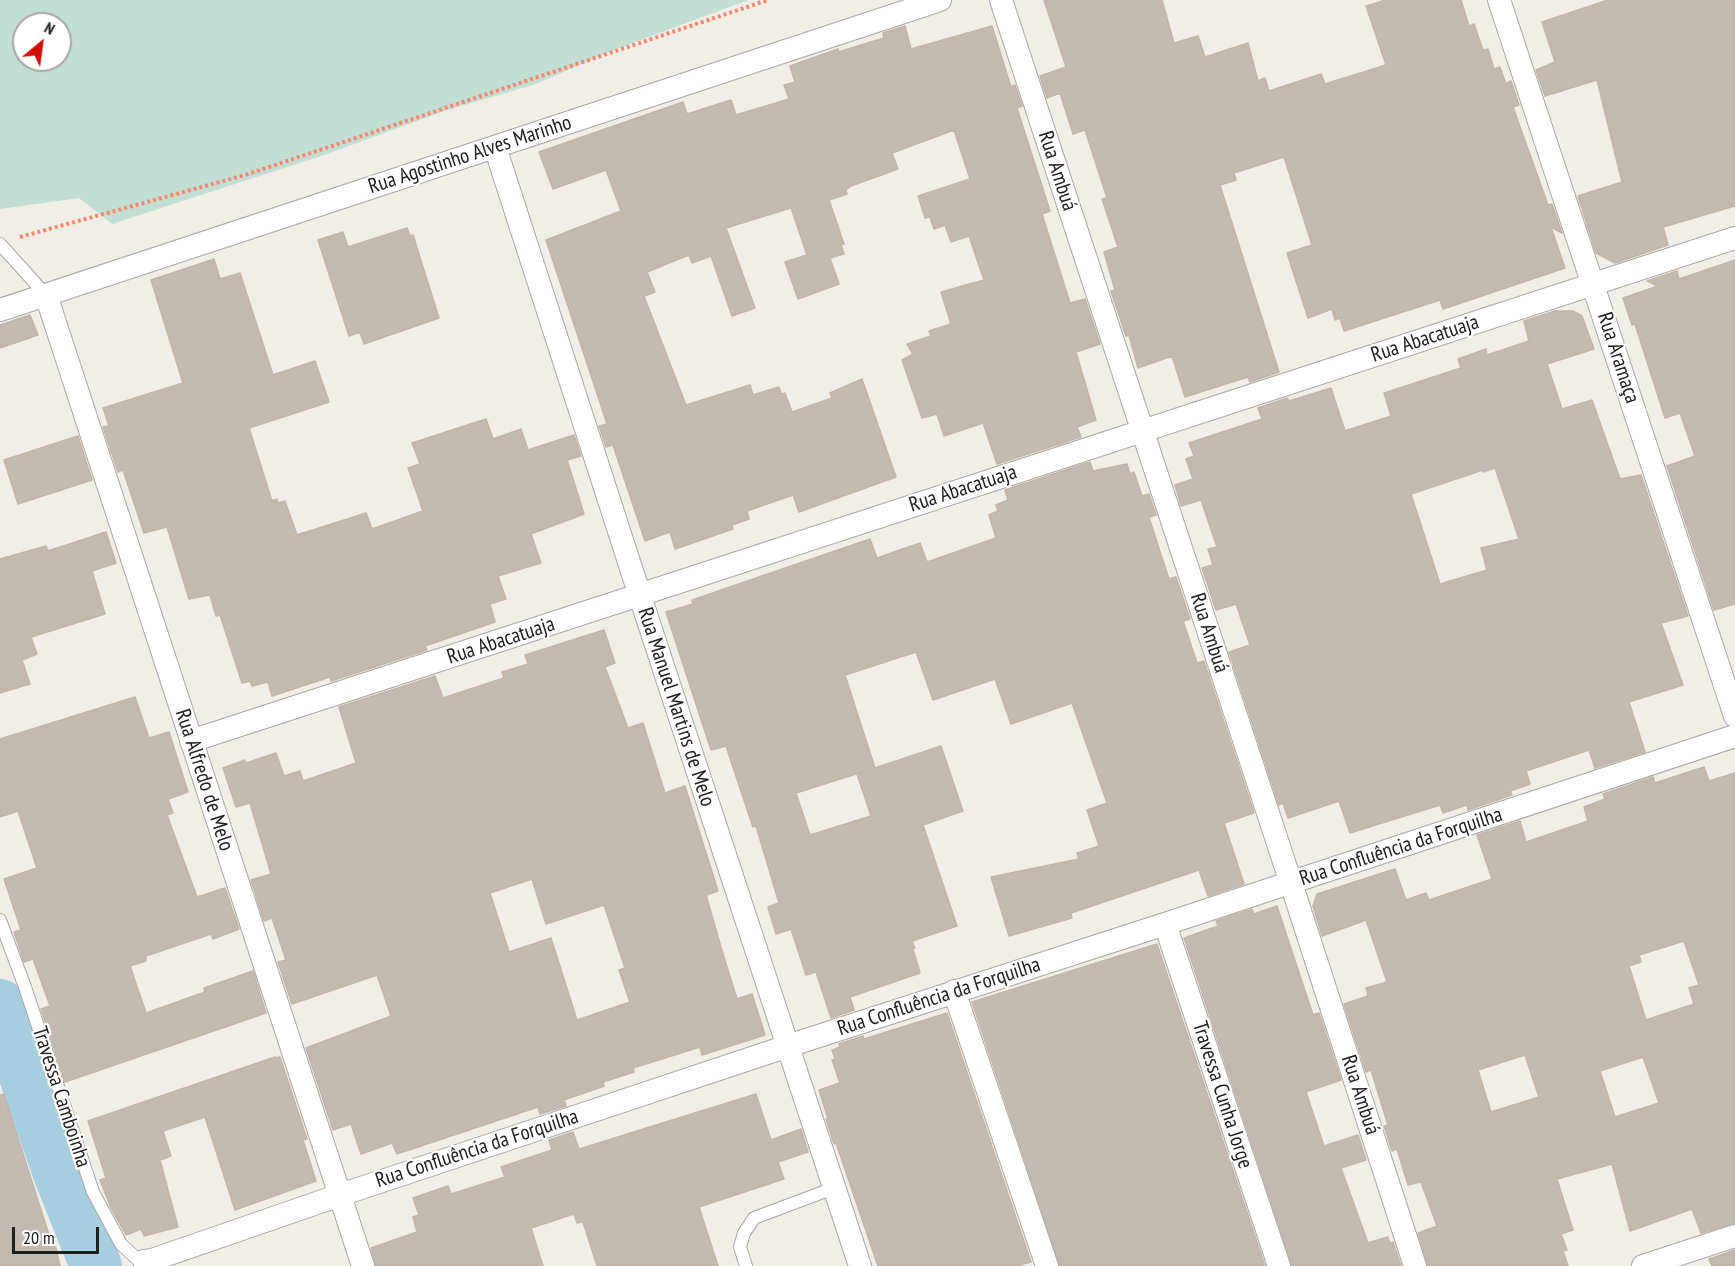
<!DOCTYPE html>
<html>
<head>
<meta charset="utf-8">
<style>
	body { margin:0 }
	#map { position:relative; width:1735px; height:1266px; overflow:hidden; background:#f0eee6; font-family:"PT Sans Narrow",sans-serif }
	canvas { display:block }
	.north { position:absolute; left:12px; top:12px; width:60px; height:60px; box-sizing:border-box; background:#fff; border:2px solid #a6a6a6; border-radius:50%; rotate:29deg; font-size:16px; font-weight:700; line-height:24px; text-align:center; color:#202020 }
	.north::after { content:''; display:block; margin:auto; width:21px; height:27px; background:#d00e00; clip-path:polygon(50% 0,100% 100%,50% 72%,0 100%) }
	.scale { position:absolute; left:12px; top:1227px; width:87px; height:27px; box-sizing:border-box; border:3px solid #202020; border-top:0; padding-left:8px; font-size:18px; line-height:21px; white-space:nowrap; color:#202020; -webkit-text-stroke:4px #fff; paint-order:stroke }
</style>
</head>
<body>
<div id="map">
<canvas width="1735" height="1266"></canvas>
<div class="north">N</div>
<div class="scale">20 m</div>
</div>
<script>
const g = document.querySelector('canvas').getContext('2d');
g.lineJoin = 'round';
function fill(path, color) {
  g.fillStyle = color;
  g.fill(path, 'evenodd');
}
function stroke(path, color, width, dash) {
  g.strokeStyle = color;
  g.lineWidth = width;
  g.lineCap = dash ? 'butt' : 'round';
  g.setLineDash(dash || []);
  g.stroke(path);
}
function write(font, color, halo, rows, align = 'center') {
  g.font = font + ' "PT Sans Narrow",sans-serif';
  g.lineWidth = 4.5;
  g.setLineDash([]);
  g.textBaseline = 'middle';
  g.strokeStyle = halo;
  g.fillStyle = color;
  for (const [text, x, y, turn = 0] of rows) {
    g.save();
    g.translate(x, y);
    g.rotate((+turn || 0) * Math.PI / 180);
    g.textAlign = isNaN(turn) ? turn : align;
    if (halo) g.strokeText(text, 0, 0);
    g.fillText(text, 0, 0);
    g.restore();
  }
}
fill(new Path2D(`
	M0,0H748L611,51L536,84L447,110L327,154L112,224L79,198L0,209ZM24,24H60V60H24Z`), '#c3ded4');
stroke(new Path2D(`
	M0,1005L60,1176L96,1266`), '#a7cede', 52);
const building = new Path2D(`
	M1044,0H1162L1174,43L1198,36L1205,57L1248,43L1258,81L1265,78L1269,91L1321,74L1325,84L1386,65L1366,6L1386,0H1461L1469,26L1474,24L1483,50L1488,49L1494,69L1500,67L1506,84L1511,81L1519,105L1513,107L1548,205L1552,204L1562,233L1551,227L1565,268L1443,309L1440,300L1344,331L1340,318L1335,320L1332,309L1308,318L1287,253L1312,245L1284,157L1234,173L1236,180L1220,185L1279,372L1250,382L1248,377L1185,397L1172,356L1138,368L1129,335L1126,336L1111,291L1115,290L1104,252L1118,247L1102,199L1107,198L1085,130L1073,134L1060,93L1047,98L1040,76L1066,67Z
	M1608,0H1735V206L1663,227L1668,245L1615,263L1596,253L1578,196L1622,182L1597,80L1545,96L1536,70L1555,62L1542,22Z
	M905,26L911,49L992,26L1011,87L1015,85L1022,106L1017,108L1050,211L1042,214L1070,303L1085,299L1100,344L1076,352L1096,420L1077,427L1081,437L997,464L983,423L944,436L937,414L922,418L902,360L913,354L907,344L931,336L929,331L951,324L941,292L984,280L969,236L951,242L945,225L934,229L930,217L925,218L918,196L970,179L954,130L892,153L898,169L851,186L846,190L847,194L829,200L844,244H841L844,254L830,258L839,284L798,299L785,262L807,255L791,208L726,228L755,308L732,316L711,256L692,263L689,255L647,272L655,292L644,296L686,405L750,385L753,395L779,387L781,394L785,393L792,412L832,398L830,393L862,379L896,477L799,512L793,495L747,511L749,519L732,525L733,529L675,549L670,532L645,541L613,445L606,447L599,426L607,424L546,240L621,211L606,170L553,189L539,152L683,102L687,114L731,100L736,115L789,99L784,85L795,82L790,66L838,49V52L884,38L883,33Z
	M407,228L410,236L413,235L439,318L364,344L360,332L349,336L318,240L343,232L348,247Z
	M214,259L220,279L240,273L273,375L315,361L329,402L249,428L272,501L277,499L278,503L285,501L297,535L366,513L372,529L423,511L408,468L420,464L412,443L486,419L493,439L521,429L528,450L574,435L581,456L567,460L584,514L531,534L541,563L498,576L506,599L490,604L495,622L425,646L427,650L331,681L330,677L272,696L268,682L252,686L250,681L242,683L220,615L216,616L210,595L189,599L167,527L144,533L123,470L118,472L103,427L109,426L103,408L183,383L151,280Z
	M1735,260V604L1714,610L1667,466L1695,456L1680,413L1665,418L1635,324L1632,325L1623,298L1658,286L1647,281L1677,271L1679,279Z
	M1555,311H1573L1582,316L1594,349L1547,364L1562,409L1592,400L1620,479L1641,475L1688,616L1661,623L1683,685L1629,702L1645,752L1595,768L1589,750L1526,771L1530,784L1510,791L1512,795L1468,810L1467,805L1443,813L1440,805L1350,833L1339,801L1288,818L1283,803L1279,805L1229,652L1250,645L1236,604L1216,610L1202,568L1213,565L1208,549L1217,547L1201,500L1181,506L1175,485L1193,479L1186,459L1194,456L1189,443L1262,419L1258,408L1287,398L1289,401L1331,388L1345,431L1391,416L1384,393L1461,368L1458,359L1486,349L1487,355L1529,341L1524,321ZM1495,468L1519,539L1481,548L1487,570L1440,584L1411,494L1483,470V472Z
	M30,315L38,335L0,348V325Z
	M78,436L92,480L18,504L4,460Z
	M1090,462L1093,471L1127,464L1130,474L1134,472L1142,496L1149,494L1156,515L1149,517L1161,555L1169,579L1176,577L1190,619L1183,621L1197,663L1204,661L1254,813L1224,823L1244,884L1208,896L1199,870L1071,913L1072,918L1009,936L991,877L1079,859L1077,853L1099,846L1087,810L1107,803L1072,703L1011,724L995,679L933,700L916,652L845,675L875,768L796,793L810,835L871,816L857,774L941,746L963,811L923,825L957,926L912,941L915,948L913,949L920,973L850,997L854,1010L831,1018L816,972L806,975L791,929L776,934L768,907L779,903L756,826L753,827L726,746L711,750L666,612L693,604L692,600L870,539L877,558L920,543L927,562L996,538L989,515L998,511L996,505L1008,500L1005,490Z
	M106,532L116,563L92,571L105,614L31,637L37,654L22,660L30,684L0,693V559L46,546L48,551Z
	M604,630L615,663L605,667L628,728L643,723L665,793L685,786L718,891L706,895L723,954L737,999L752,994L765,1035L702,1055L700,1047L633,1068L634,1072L603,1082L604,1086L564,1100L566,1106L540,1114L538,1107L397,1154L392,1143L361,1154L351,1124L333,1130L306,1048L391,1016L377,975L292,1004L278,962L286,960L272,918L264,921L251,880L271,874L250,803L236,807L223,768L245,760L246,763L276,753L284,776L300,771L303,781L356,763L339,707L435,676L443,698L504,678L502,672L528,664L525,655ZM532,879L546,924L604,905L625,968L619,970L630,1002L577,1020L551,938L509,952L490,893Z
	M135,697L149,738L169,732L188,792L168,799L173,813L167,815L197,897L225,888L239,929L213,939L211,934L146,956V961L130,966L146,1013L205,992L204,988L253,971L266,1013L65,1082L41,1009L50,1006L33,959L24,962L14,932L21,930L4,879L37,868L18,811L0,817V739Z
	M1704,767L1709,781L1735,773V1223L1701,1233L1692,1209L1630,1231L1612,1164L1557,1179L1573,1230L1561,1234L1567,1250L1563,1251L1568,1266H1428L1418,1233L1437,1226L1421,1182L1408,1185L1397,1149L1392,1151L1384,1126L1388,1125L1371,1070L1366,1072L1344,1004L1368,996L1366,988L1387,982L1366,920L1322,936L1313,906L1317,894L1395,869L1406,900L1426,893L1429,900L1492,879L1477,835L1520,821L1526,842L1588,821L1584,807L1605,799L1603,794L1653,777L1655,783ZM1684,941L1699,985L1689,988L1694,1004L1646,1020L1629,966L1641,962L1639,955ZM1525,1055L1539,1097L1491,1112L1478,1070ZM1643,1057L1659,1103L1615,1117L1600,1071Z
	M1277,906L1313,1015L1319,1013L1341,1080L1306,1092L1324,1146L1358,1135L1366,1160L1341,1168L1368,1243L1388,1237L1390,1243L1393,1242L1401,1266H1292L1184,938L1218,926L1216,921L1252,909L1254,914Z
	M1157,944L1158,947L1265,1266H1060L972,1002Z
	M947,1013L1031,1262L1017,1266H878L836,1143L834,1144L826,1119H828L819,1090L840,1083L832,1060L835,1059L832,1050L840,1047L839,1044L863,1036L864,1039Z
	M275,1057V1058L280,1057L307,1139L303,1140L316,1181L235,1210L205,1117L163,1131L171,1156L160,1160L178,1227L144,1236L141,1229L126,1235L111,1208L100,1180L106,1178L88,1121Z
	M4,1094L51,1241L54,1240L60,1266H0V1095Z
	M756,1094L771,1140L801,1129L808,1152L778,1162L784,1179L699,1207L718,1266H597L583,1222L577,1223L574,1214L531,1228L543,1266H376L371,1248L417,1232L413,1217L419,1215L413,1198L448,1186L451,1194L505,1177L501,1167L552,1150L549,1140L573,1132L579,1149Z
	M1735,1250V1266H1712L1709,1259Z`);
fill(building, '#c1bab2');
stroke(building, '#c2b5a8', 1.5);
const lane = new Path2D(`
	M0,244L46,295
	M0,920L25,987L93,1192L121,1244L136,1258L144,1261
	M746,1266L740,1247L744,1233L754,1218L834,1188`);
const street = new Path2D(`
	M1001,0L1291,883L1415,1266
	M1499,0L1735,716
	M495,147L640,596L860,1266
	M46,295L363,1266
	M0,310L940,0
	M191,741L1735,238
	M1165,924L1279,1266
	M954,991L1047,1266
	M144,1261L152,1260L340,1195L788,1046L1165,924L1735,736
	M1643,1266L1735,1236`);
stroke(lane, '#a7a7a7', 14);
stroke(street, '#a7a7a7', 24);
stroke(new Path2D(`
	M20,237L245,175L768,0`), '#fa866e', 4, [3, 3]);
stroke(lane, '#fff', 12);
stroke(street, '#fff', 22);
write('21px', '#202020', '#fff', [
	["Rua Agostinho Alves Marinho",470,155,-18],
	["Rua Ambuá",1057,171,72],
	["Rua Abacatuaja",1425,339,-18],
	["Rua Aramaça",1618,358,72],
	["Rua Abacatuaja",963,489,-18],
	["Rua Ambuá",1209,633,72],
	["Rua Abacatuaja",501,641,-18],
	["Rua Manuel Martins de Melo",676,707,72],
	["Rua Alfredo de Melo",204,780,72],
	["Rua Confluência da Forquilha",1401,847,-18],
	["Rua Confluência da Forquilha",939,997,-18],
	["Travessa Cunha Jorge",1222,1095,72],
	["Rua Ambuá",1360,1095,72],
	["Travessa Camboinha",61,1097,72],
	["Rua Confluência da Forquilha",477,1149,-18]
]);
</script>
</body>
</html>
